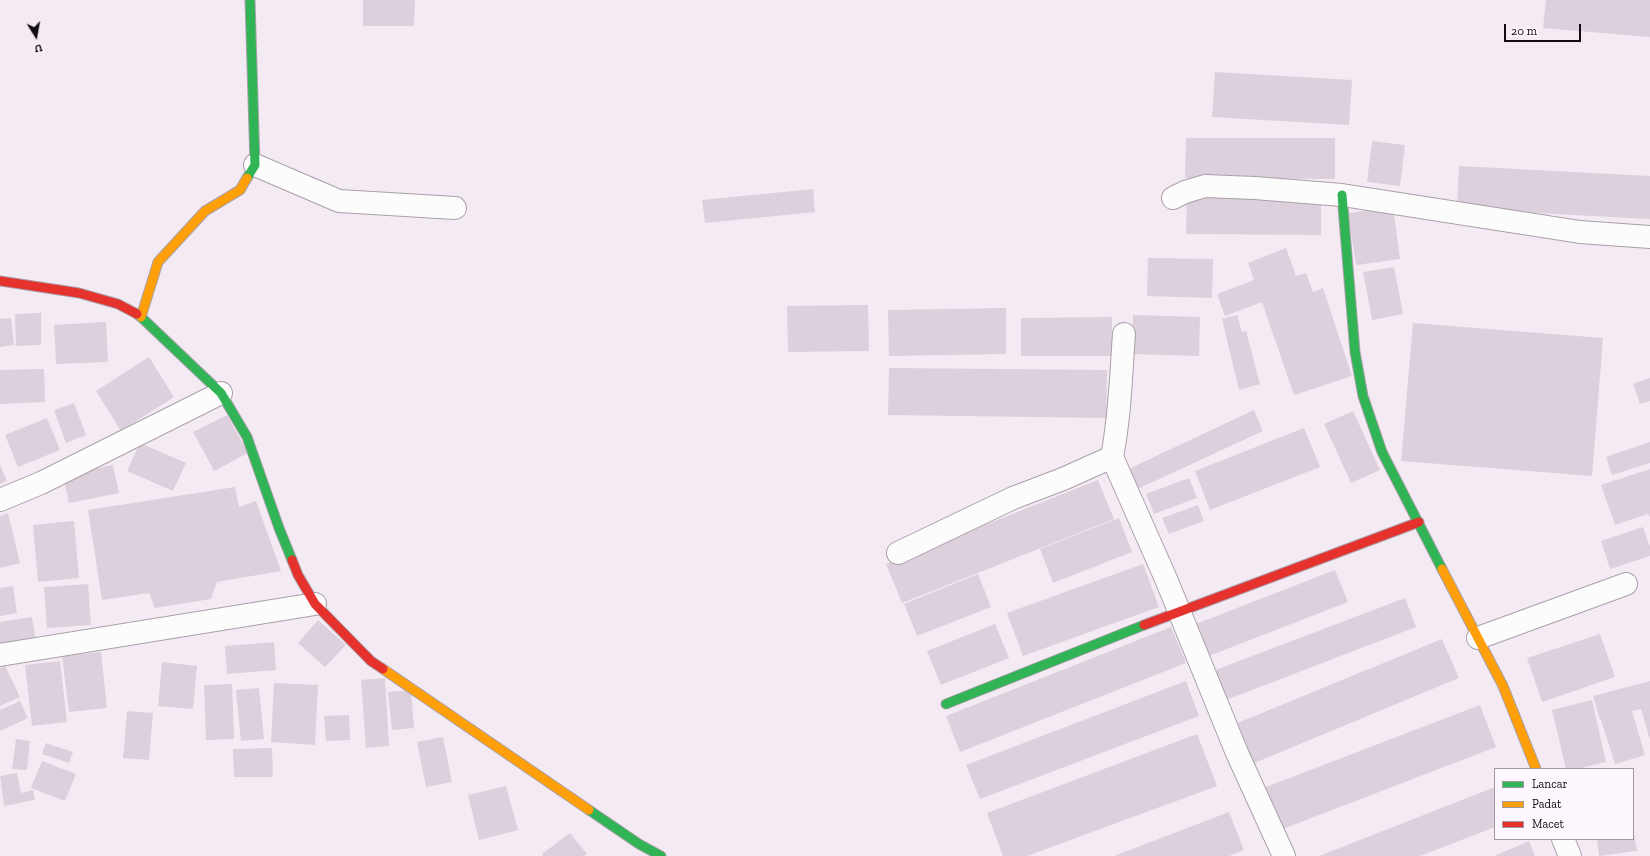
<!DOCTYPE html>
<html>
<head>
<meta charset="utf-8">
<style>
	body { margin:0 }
	#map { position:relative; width:1650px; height:856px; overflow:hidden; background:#f4eaf4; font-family:"Zilla Slab",serif }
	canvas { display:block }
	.legend { position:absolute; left:1494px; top:768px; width:140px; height:72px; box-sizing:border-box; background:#fff7ff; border:1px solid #a099a0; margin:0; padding:5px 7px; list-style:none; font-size:12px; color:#120c12 }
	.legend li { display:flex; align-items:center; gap:8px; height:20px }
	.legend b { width:20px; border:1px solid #a099a0 }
	.north { position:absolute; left:16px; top:16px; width:40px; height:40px; -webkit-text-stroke:3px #fff7ff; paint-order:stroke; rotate:169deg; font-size:11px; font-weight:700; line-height:16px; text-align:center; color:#120c12 }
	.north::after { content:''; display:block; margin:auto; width:14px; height:18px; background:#120c12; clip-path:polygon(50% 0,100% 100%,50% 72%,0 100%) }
	.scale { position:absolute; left:1504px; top:24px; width:77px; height:18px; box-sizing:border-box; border:2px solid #120c12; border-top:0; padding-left:5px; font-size:12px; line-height:14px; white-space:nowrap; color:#120c12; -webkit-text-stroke:3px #fff7ff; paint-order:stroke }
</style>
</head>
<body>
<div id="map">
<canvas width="1650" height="856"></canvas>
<ul class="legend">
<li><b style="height:5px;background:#30b455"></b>Lancar</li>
<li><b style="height:5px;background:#ff9f0a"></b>Padat</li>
<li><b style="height:5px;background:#e5322d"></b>Macet</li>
</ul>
<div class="north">U</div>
<div class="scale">20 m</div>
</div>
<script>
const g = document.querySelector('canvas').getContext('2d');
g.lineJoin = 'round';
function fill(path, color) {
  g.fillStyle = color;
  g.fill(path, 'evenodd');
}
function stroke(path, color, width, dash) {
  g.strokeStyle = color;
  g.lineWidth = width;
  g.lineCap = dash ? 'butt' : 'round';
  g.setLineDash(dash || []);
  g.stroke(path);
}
fill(new Path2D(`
	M363,0H415L414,26H363Z
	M1546,0H1650V37L1543,28Z
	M1215,72L1352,80L1349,125L1212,117Z
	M1186,138H1335V179L1185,178Z
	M1372,141L1405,145L1400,186L1367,182Z
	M1459,166L1650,176V219L1457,209Z
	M813,189L815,212L705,223L702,200Z
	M1187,197L1321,198V235L1186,234Z
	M1393,207L1400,259L1356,265L1348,213Z
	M1286,248L1296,276L1306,273L1313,292L1323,288L1352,376L1294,395L1262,302L1225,316L1217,294L1254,280L1248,263Z
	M1148,258L1213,259L1212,298L1147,296Z
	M1394,267L1403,314L1372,320L1363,272Z
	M868,305L869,351L788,352L787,306Z
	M1006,308V354L889,356L888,310Z
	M41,313V345L16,346L15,314Z
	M1133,315L1200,317L1199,356L1132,354Z
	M1237,315L1242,332L1246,331L1260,384L1239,390L1222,319Z
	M1112,317V356H1021V318Z
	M11,318L14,345L0,347V319Z
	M106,322L108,362L56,364L54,325Z
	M1413,323L1603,338L1592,476L1401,461Z
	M149,357L174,397L121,431L96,391Z
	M889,368L1107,370L1106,418L888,415Z
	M44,369L45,402L0,404V370Z
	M1650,378V401L1640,404L1633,384Z
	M74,403L86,435L66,443L54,410Z
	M1254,410L1263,431L1129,493L1120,473Z
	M1353,411L1380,470L1351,483L1324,424Z
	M227,415L248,453L214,471L193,432Z
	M47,418L60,450L18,467L5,435Z
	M1304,428L1320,467L1210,510L1195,471Z
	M1650,442V463L1612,475L1606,457Z
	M140,443L186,463L173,491L127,471Z
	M0,465L7,481L0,484Z
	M113,465L119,493L69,503L63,475Z
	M1650,469V518L1648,514L1615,525L1601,485Z
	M1189,478L1197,498L1154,514L1146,494Z
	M1098,480L1114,519L902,603L886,564Z
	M235,487L239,507L256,501L281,571L217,582L211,599L155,608L149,593L102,600L88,510Z
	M1198,505L1204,521L1169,534L1162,518Z
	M8,513L20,563L0,568V516Z
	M1119,518L1132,552L1053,583L1040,549Z
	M74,521L79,578L38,582L33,525Z
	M1643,527L1650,547V556L1610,569L1601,541Z
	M1143,564L1159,607L1023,656L1007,613Z
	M1335,570L1348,602L1201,659L1188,627Z
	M978,574L991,607L917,636L904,604Z
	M88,584L91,625L47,628L44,587Z
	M13,586L17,613L0,616V588Z
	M1405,598L1416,627L1221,702L1210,672Z
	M32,617L36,643L0,649V622Z
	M318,620L346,645L325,667L298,643Z
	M995,624L1009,658L941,685L927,651Z
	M1171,627L1186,663L960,752L946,716Z
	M1600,634L1615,677L1542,702L1527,658Z
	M1442,639L1459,678L1252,764L1235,724Z
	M274,642L276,670L227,674L225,646Z
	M101,652L107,708L69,712L62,656Z
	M60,661L67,722L32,726L25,665Z
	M162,662L197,666L193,709L158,706Z
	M5,666L20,697L0,706V668Z
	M385,678L389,746L366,748L361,680Z
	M1186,681L1199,716L980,799L966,765Z
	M1650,681V740L1641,709L1632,711L1645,755L1615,764L1601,720H1600L1593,696Z
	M274,683L318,685L315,745L271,742Z
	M232,684L234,739L206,740L204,685Z
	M259,688L264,739L241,741L236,690Z
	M411,690L414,728L392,730L388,692Z
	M1592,700L1606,762L1577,769H1566L1552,710Z
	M20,701L28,718L0,731V710Z
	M1480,705L1496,747L1275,832L1258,790Z
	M127,711L153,713L149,760L123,758Z
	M349,715L350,740L326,741L324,716Z
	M1197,734L1217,786L1027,856H1003L987,813Z
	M443,737L452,782L426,787L417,742Z
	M16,739L30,741L27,770L12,769Z
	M46,743L73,752L69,763L42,754Z
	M272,748L273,777H234L233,749Z
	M42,761L76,774L65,801L31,788Z
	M17,773L21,793L33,790L35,800L4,806L0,776Z
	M506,786L518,830L479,840L468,795Z
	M1495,787V827L1420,856H1319Z
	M1229,812L1244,850L1229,856H1114Z
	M1633,828L1637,851L1599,856L1597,839H1633Z
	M570,833L587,854L584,856H543L542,854Z
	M1529,841L1535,856H1494Z`), '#dbd0db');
const street = new Path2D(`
	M255,165L339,201L455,208
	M1173,198L1185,192L1205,186L1255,188L1342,195L1580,232L1650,237
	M1112,457L1166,579L1237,753L1284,856
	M0,500L41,483L221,393
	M898,553L1013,498L1063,479L1112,457C1120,416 1121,375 1124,334
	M1478,638L1626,584
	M0,655L315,604
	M1563,839L1570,856`);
const fast = new Path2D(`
	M247,178L255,165L250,0
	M1342,195L1355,352L1363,396L1382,452L1442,569
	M137,314L141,317L221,393L247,437L279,528L292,560
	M946,704L1144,625
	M589,810L639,844L661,856`);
const slow = new Path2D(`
	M141,317L158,262L205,211L240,190L247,178
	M1442,569L1503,686L1536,769
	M383,669L589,810`);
const jam = new Path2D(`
	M0,281L79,293L118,304L137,314
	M292,560L298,575L315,604L371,661L383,669
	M1144,625L1419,522`);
stroke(street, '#a8a0a8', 24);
stroke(fast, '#a8a0a8', 11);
stroke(slow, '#a8a0a8', 11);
stroke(jam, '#a8a0a8', 11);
stroke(street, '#fdfcfd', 22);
stroke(fast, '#30b455', 9);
stroke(slow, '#ff9f0a', 9);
stroke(jam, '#e5322d', 9);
</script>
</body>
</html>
